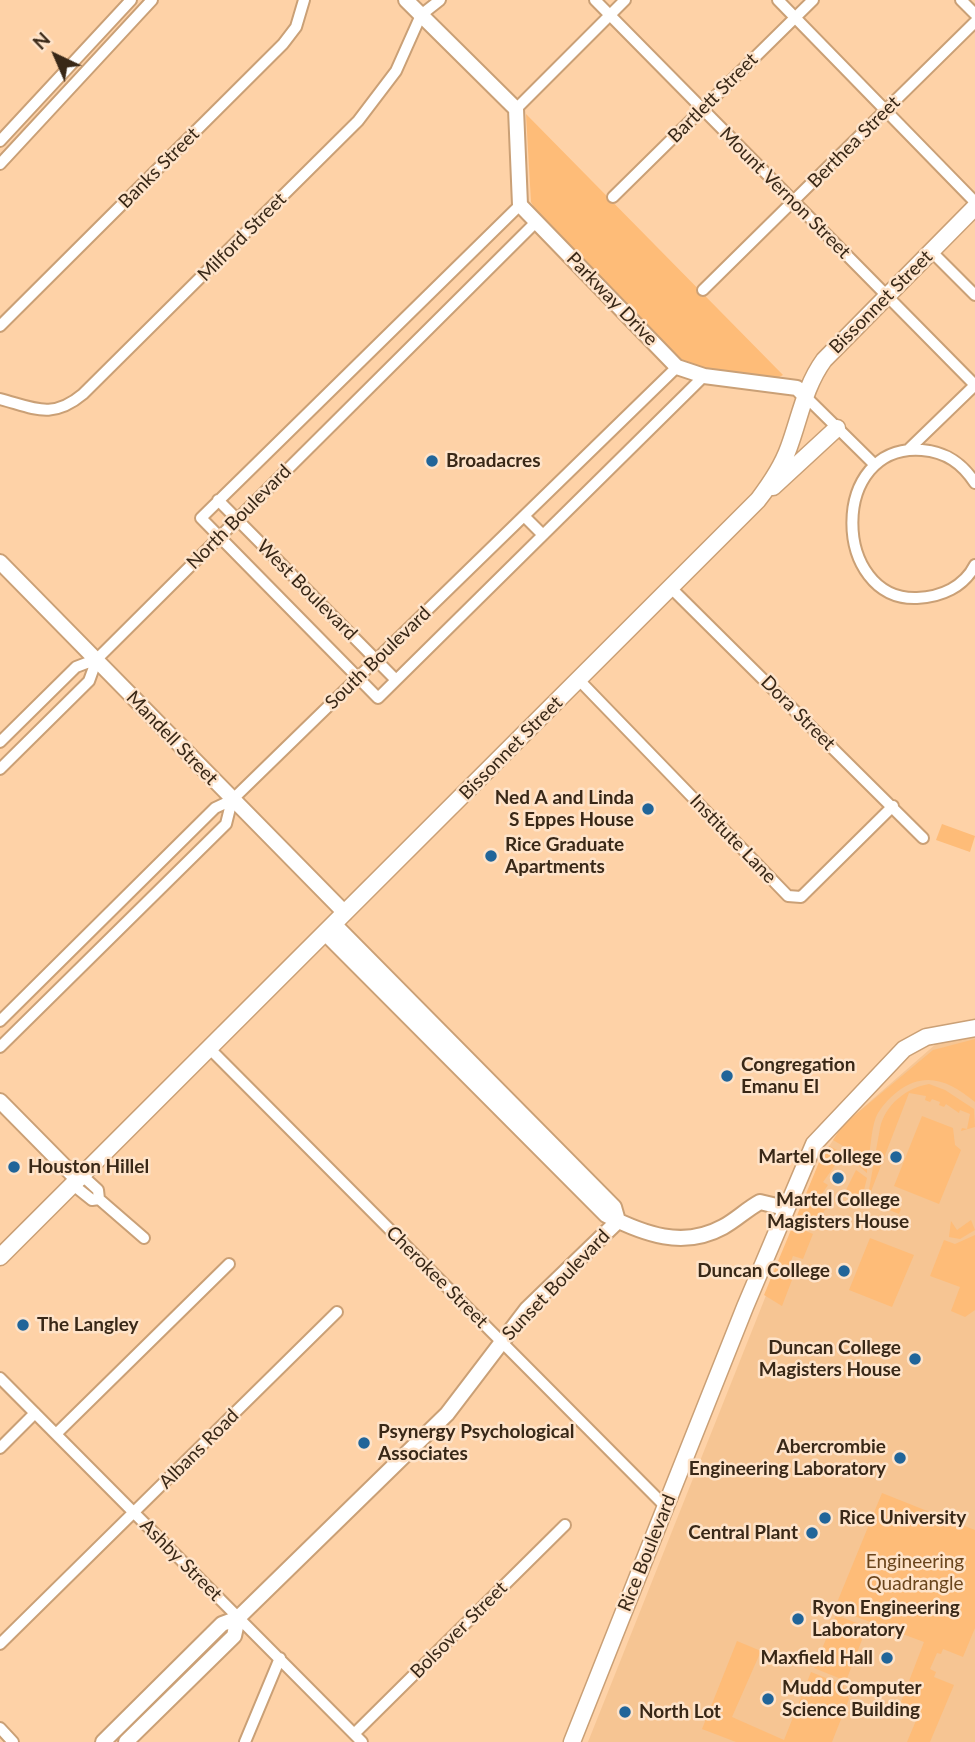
<!DOCTYPE html>
<html>
<head>
<meta charset="utf-8">
<style>
	body { margin:0 }
	#map { position:relative; width:975px; height:1742px; overflow:hidden; background:#fed2a7; font-family:Lato,sans-serif }
	canvas { display:block }
	.north { position:absolute; left:21px; top:21px; width:70px; height:70px; -webkit-text-stroke:5px #fee3c9; paint-order:stroke; rotate:316deg; font-size:19px; font-weight:700; line-height:28px; text-align:center; color:#392817 }
	.north::after { content:''; display:block; margin:auto; width:24px; height:32px; background:#392817; clip-path:polygon(50% 0,100% 100%,50% 72%,0 100%) }
</style>
</head>
<body>
<div id="map">
<canvas width="975" height="1742"></canvas>
<div class="north">N</div>
</div>
<script>
const g = document.querySelector('canvas').getContext('2d');
g.lineJoin = 'round';
function fill(path, color) {
  g.fillStyle = color;
  g.fill(path, 'evenodd');
}
function stroke(path, color, width, dash) {
  g.strokeStyle = color;
  g.lineWidth = width;
  g.lineCap = dash ? 'butt' : 'round';
  g.setLineDash(dash || []);
  g.stroke(path);
}
function write(font, color, halo, rows, align = 'center') {
  g.font = font + ' Lato,sans-serif';
  g.lineWidth = 5;
  g.setLineDash([]);
  g.textBaseline = 'middle';
  g.strokeStyle = halo;
  g.fillStyle = color;
  for (const [text, x, y, turn = 0] of rows) {
    g.save();
    g.translate(x, y);
    g.rotate((+turn || 0) * Math.PI / 180);
    g.textAlign = isNaN(turn) ? turn : align;
    if (halo) g.strokeText(text, 0, 0);
    g.fillText(text, 0, 0);
    g.restore();
  }
}
fill(new Path2D(`
	M975,1036V1742H588L820,1160L843,1125L937,1043Z`), '#f6c593');
fill(new Path2D(`
	M526,114L783,375L777,378L691,366L681,360L536,211L531,202Z
	M942,824L975,836L970,852L936,840Z
	M975,1039V1102C950,1081 925,1070 897,1092C889,1098 880,1108 876,1117C871,1130 871,1147 868,1161L833,1140L843,1125L933,1050Z
	M929,1084L945,1090L974,1109L975,1127L961,1131L962,1128L967,1129L970,1114L960,1110L959,1113L946,1104L944,1107L939,1105L940,1102L932,1099L930,1102L925,1100L926,1096L909,1093L870,1194L901,1209L899,1214L867,1201L880,1128C885,1105 906,1088 929,1084Z
	M922,1116L953,1128L955,1145L961,1150L939,1204L894,1186Z
	M829,1146L867,1165V1173L844,1153L823,1182L828,1185L817,1201L826,1208L820,1218L811,1216L806,1231L813,1234L803,1259L793,1256L788,1269L795,1272L782,1306L764,1295L820,1160Z
	M856,1170L867,1178L863,1194L859,1192L858,1195L845,1192Z
	M971,1220L975,1230L960,1239L949,1237L951,1221L957,1230Z
	M975,1235V1310L965,1317L951,1311L960,1287L930,1276L944,1240L955,1244Z
	M870,1238L914,1255L892,1307L849,1290Z
	M882,1493L975,1530V1628L963,1657L943,1649L941,1654L937,1653L930,1669L936,1672L934,1677L954,1685L930,1742H907L920,1711L901,1702L924,1642L838,1610L836,1605Z
	M836,1615L867,1627L846,1681L814,1668Z
	M737,1641L761,1651L732,1717L784,1740L811,1672L843,1685L849,1699L832,1742H736L702,1729Z`), '#febc78');
const minor = new Path2D(`
	M595,0L975,385
	M778,0L975,202
	M961,0L975,14
	M516,109L625,0
	M0,141L131,0
	M0,164L152,0
	M613,197L813,0
	M520,205L201,518L378,698L704,376
	M931,251L975,295
	M703,290L975,22
	M0,326L283,44L296,27L304,0
	M805,396L875,465
	M0,399C34,408 52,420 83,394L358,121L396,71L421,15L440,0
	M909,449L975,385
	M975,483C962,463 946,452 922,450C828,443 832,601 917,598C941,597 964,587 975,565
	M218,500L396,680
	M524,516L543,535
	M671,588L923,838
	M579,680L788,896L801,897L893,806
	M0,742L76,667L97,659
	M0,769L89,681L97,659L537,221
	M0,1021L215,808L232,800L677,367
	M0,1047L226,824L232,800
	M209,1048L665,1506
	M99,1199L92,1200L77,1188L78,1180L86,1179L98,1190L99,1199L144,1238
	M0,1378L362,1742
	M56,1434L229,1264
	M0,1448L35,1413
	M0,1644L337,1312
	M0,1728L13,1742
	M354,1734L565,1525
	M245,1742L280,1658`);
const tertiary = new Path2D(`
	M406,0L516,109L520,205L677,367L704,376L797,388L805,396
	M0,562L345,913
	M334,924L614,1207L618,1221
	M325,933L606,1215C644,1234 683,1249 723,1227C736,1220 747,1209 760,1202L785,1208
	M0,1101L78,1180
	M103,1742L222,1624L238,1618L447,1414L527,1309L618,1221
	M126,1742L234,1636L238,1618`);
const secondary = new Path2D(`
	M773,487L837,428
	M0,1257L758,500C771,483 782,467 789,447C800,417 805,386 824,360L975,207
	M572,1742L745,1307L814,1144L904,1049L926,1037L975,1028`);
stroke(minor, '#caa076', 14);
stroke(tertiary, '#caa076', 18);
stroke(secondary, '#caa076', 19);
stroke(minor, '#fff', 10);
stroke(tertiary, '#fff', 14);
stroke(secondary, '#fff', 16);
for (const [x, y, r, color] of [
	[432,461,7,"#216599"],
	[648,809,7,"#216599"],
	[491,856,7,"#216599"],
	[727,1076,7,"#216599"],
	[896,1157,7,"#216599"],
	[14,1167,7,"#216599"],
	[838,1178,7,"#216599"],
	[844,1271,7,"#216599"],
	[23,1325,7,"#216599"],
	[915,1359,7,"#216599"],
	[364,1443,7,"#216599"],
	[900,1458,7,"#216599"],
	[825,1518,7,"#216599"],
	[812,1533,7,"#216599"],
	[798,1619,7,"#216599"],
	[887,1658,7,"#216599"],
	[768,1699,7,"#216599"],
	[625,1712,7,"#216599"]
]) {
  const dot = new Path2D();
  dot.arc(x, y, r, 0, 2 * Math.PI);
  g.fillStyle = color;
  g.fill(dot);
  stroke(dot, '#fee3c9', 2.5);
}
write('19px', '#392817', '#fee3c9', [
	["Bartlett Street",713,98,-45],
	["Berthea Street",854,142,-45],
	["Banks Street",159,168,-45],
	["Mount Vernon Street",785,193,45],
	["Milford Street",242,237,-45],
	["Parkway Drive",612,299,46],
	["Bissonnet Street",881,302,-45],
	["North Boulevard",239,517,-45],
	["West Boulevard",307,590,45],
	["South Boulevard",378,658,-44],
	["Dora Street",798,713,45],
	["Mandell Street",172,738,46],
	["Bissonnet Street",511,748,-45],
	["Institute Lane",733,839,46],
	["Cherokee Street",437,1277,45],
	["Sunset Boulevard",556,1285,-46],
	["Albans Road",199,1449,-45],
	["Rice Boulevard",647,1553,-68],
	["Ashby Street",181,1560,45],
	["Bolsover Street",459,1630,-45]
]);
write('bold 19px', '#392817', '#fee3c9', [
	["Broadacres",446,461],
	["Ned A and Linda",634,798,"right"],
	["S Eppes House",634,820,"right"],
	["Rice Graduate",505,845],
	["Apartments",505,867],
	["Congregation",741,1065],
	["Emanu El",741,1087],
	["Martel College",882,1157,"right"],
	["Houston Hillel",28,1167],
	["Martel College",838,1200,"center"],
	["Magisters House",838,1222,"center"],
	["Duncan College",830,1271,"right"],
	["The Langley",37,1325],
	["Duncan College",901,1348,"right"],
	["Magisters House",901,1370,"right"],
	["Psynergy Psychological",378,1432],
	["Associates",378,1454],
	["Abercrombie",886,1447,"right"],
	["Engineering Laboratory",886,1469,"right"],
	["Rice University",839,1518],
	["Central Plant",798,1533,"right"],
	["Ryon Engineering",812,1608],
	["Laboratory",812,1630],
	["Maxfield Hall",873,1658,"right"],
	["Mudd Computer",782,1688],
	["Science Building",782,1710],
	["North Lot",639,1712]
], 'left');
write('19px', '#6a451c', '#fee3c9', [
	["Engineering",915,1562],
	["Quadrangle",915,1584]
]);
</script>
</body>
</html>
